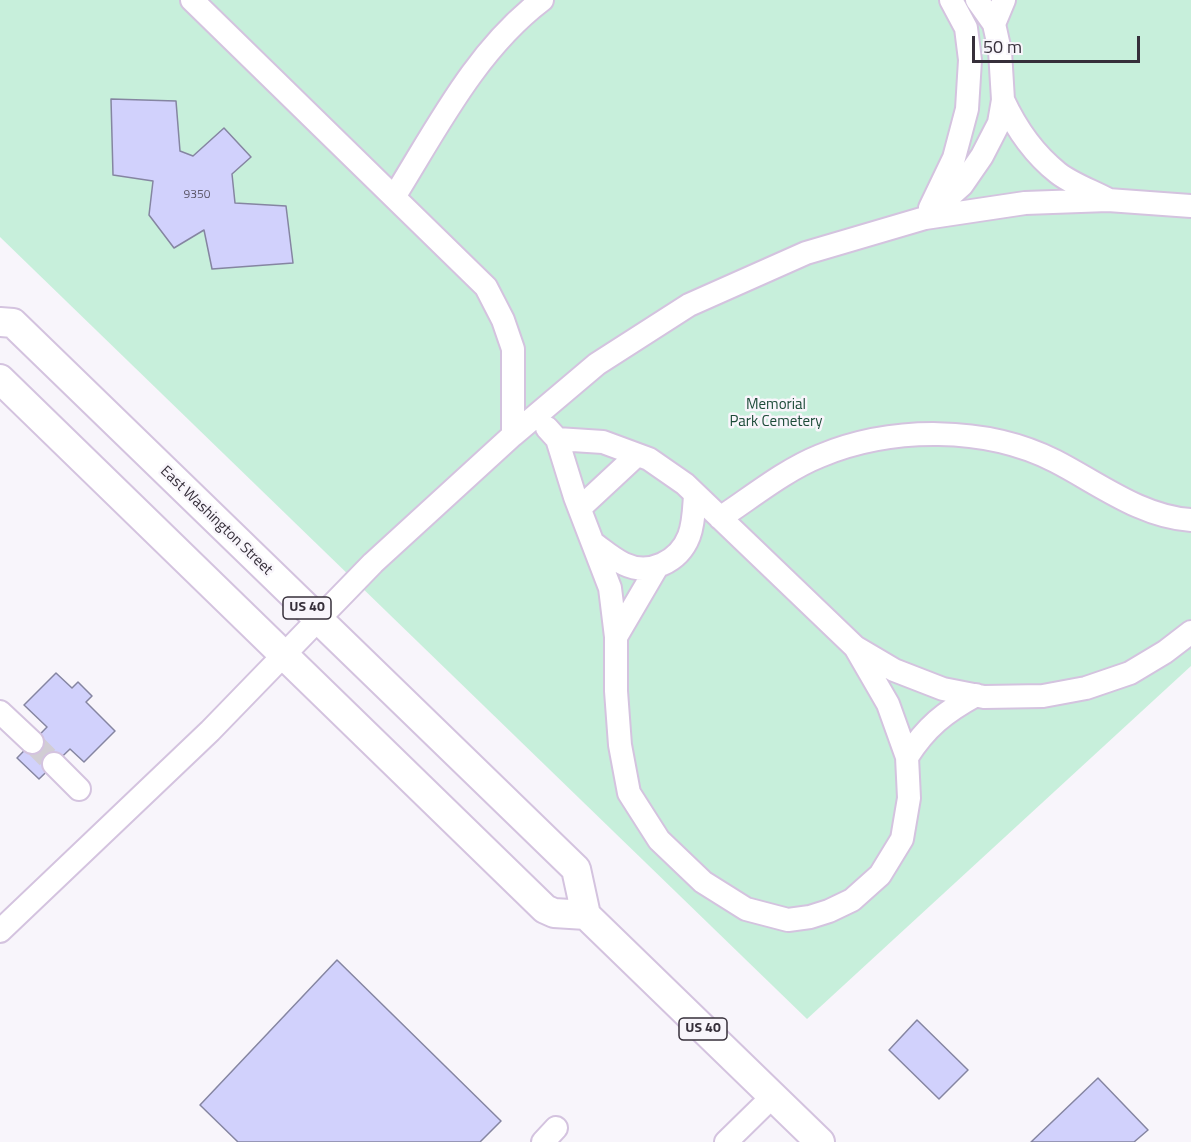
<!DOCTYPE html>
<html>
<head>
<meta charset="utf-8">
<style>
	body { margin:0 }
	#map { position:relative; width:1191px; height:1142px; overflow:hidden; background:#f8f5fb; font-family:"Titillium Web",sans-serif }
	canvas { display:block }
	.scale { position:absolute; left:972px; top:36px; width:168px; height:27px; box-sizing:border-box; border:3px solid #362f3a; border-top:0; padding-left:8px; font-size:18px; line-height:21px; white-space:nowrap; color:#362f3a; -webkit-text-stroke:4px #f8f5fb; paint-order:stroke }
</style>
</head>
<body>
<div id="map">
<canvas width="1191" height="1142"></canvas>
<div class="scale">50 m</div>
</div>
<script>
const g = document.querySelector('canvas').getContext('2d');
g.lineJoin = 'round';
function fill(path, color) {
  g.fillStyle = color;
  g.fill(path, 'evenodd');
}
function stroke(path, color, width, dash) {
  g.strokeStyle = color;
  g.lineWidth = width;
  g.lineCap = dash ? 'butt' : 'round';
  g.setLineDash(dash || []);
  g.stroke(path);
}
function write(font, color, halo, rows, align = 'center') {
  g.font = font + ' "Titillium Web",sans-serif';
  g.lineWidth = 5;
  g.setLineDash([]);
  g.textBaseline = 'middle';
  g.strokeStyle = halo;
  g.fillStyle = color;
  for (const [text, x, y, turn = 0] of rows) {
    g.save();
    g.translate(x, y);
    g.rotate((+turn || 0) * Math.PI / 180);
    g.textAlign = isNaN(turn) ? turn : align;
    if (halo) g.strokeText(text, 0, 0);
    g.fillText(text, 0, 0);
    g.restore();
  }
}
fill(new Path2D(`
	M0,0H1191V666L807,1019L0,237Z`), '#c7efdb');
const building = new Path2D(`
	M111,99L176,101L180,151L193,156L224,128L251,157L232,174L235,203L286,206L293,263L212,269L204,230L174,248L149,215L153,181L113,175Z
	M56,673L72,688L78,682L92,696L86,702L115,731L84,762L70,749L39,779L17,758L47,727L24,705Z
	M337,960L501,1121L480,1142H238L200,1105Z
	M917,1020L968,1070L939,1099L889,1050Z
	M1098,1078L1148,1130L1134,1142H1031Z`);
fill(building, '#d1d1fc');
stroke(building, '#8585a1', 1.5);
stroke(new Path2D(`
	M32,742L54,764`), '#d1cdd4', 22, [22, 11]);
const minor = new Path2D(`
	M192,0L486,287L503,320L513,349V435
	M994,24L1004,0
	M1003,100C1016,128 1034,154 1058,173C1072,184 1092,191 1107,199
	M394,197C437,128 476,50 542,0
	M930,208L954,158L967,109L970,60L966,28L951,0
	M925,218L962,185L982,156L999,123L1003,100L1000,51L994,24L977,0
	M547,428L557,439L603,442L649,459L685,484L855,647L894,670L943,689L984,697L1043,696L1086,688L1130,673L1165,652L1191,632
	M557,439L575,497L610,588L616,637V691L620,745L629,793L659,840L703,882L746,909L788,920L810,917L829,911L852,900L880,875L902,839L909,798L907,757L888,704L855,647
	M580,508L637,455
	M720,518C752,497 785,470 820,456C892,426 986,426 1055,461C1098,483 1141,517 1191,520
	M593,543C603,550 613,559 624,564C649,576 679,562 689,536C694,523 694,508 695,495
	M616,637L657,567
	M0,712L32,742
	M907,757C926,727 945,712 976,695
	M54,764L79,789
	M0,931L210,731L373,563L513,435L597,364L689,305L806,253L925,218L1025,203L1108,200L1191,206
	M543,1142L556,1128
	M726,1142L773,1096`);
const major = new Path2D(`
	M0,322L13,323L576,869L586,915L820,1142
	M0,379L545,909L554,913L586,915`);
stroke(minor, '#d4c3df', 26);
stroke(major, '#d4c3df', 32);
stroke(minor, '#fff', 22);
stroke(major, '#fff', 28);
write('12px', '#5d586a', null, [
	["9350",197,195]
]);
for (const [x, y, w] of [
	[307,608,48],
	[703,1029,48]
]) {
  const box = new Path2D();
  box.roundRect(x - w / 2, y - 11, w, 22, 4.5);
  g.fillStyle = '#f8f5fb';
  g.fill(box);
  stroke(box, '#362f3a', 1.5);
}
write('bold 14px', '#362f3a', null, [
	["US 40",307,608],
	["US 40",703,1029]
]);
write('15px', '#1c4b38', '#f8f5fb', [
	["Memorial",776,405],
	["Park Cemetery",776,422]
]);
write('15px', '#362f3a', '#f8f5fb', [
	["East Washington Street",216,521,44]
]);
</script>
</body>
</html>
